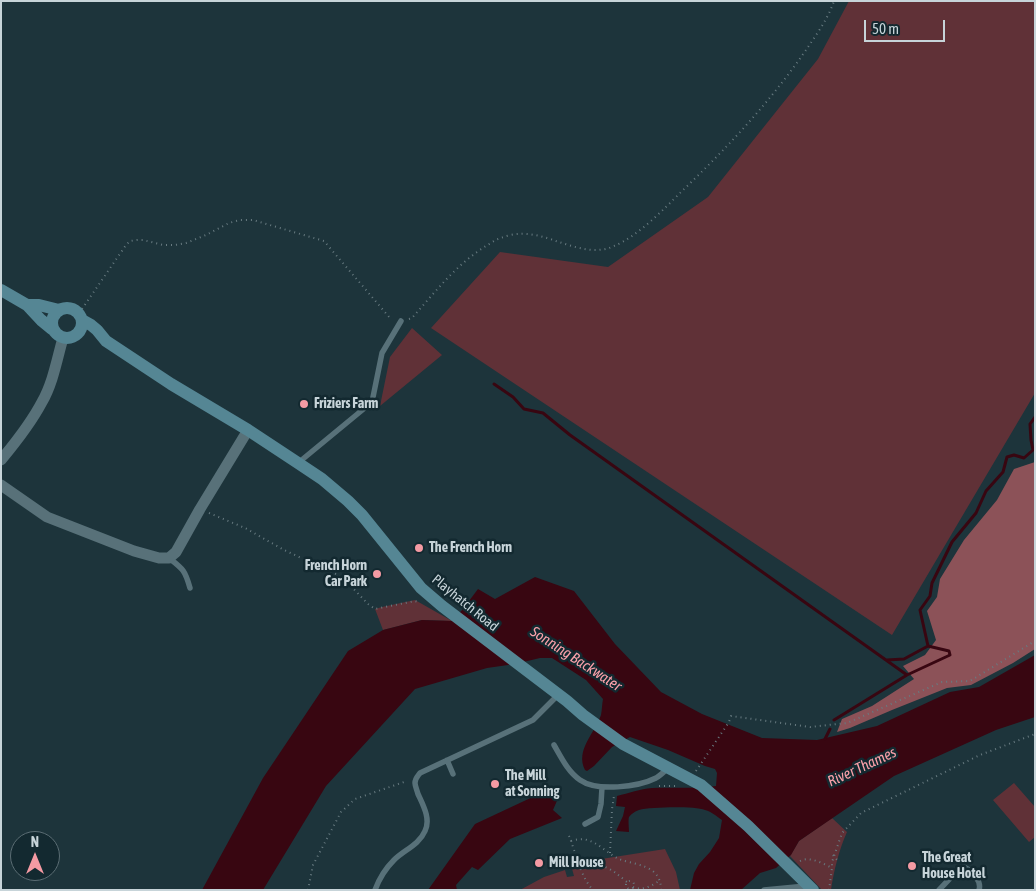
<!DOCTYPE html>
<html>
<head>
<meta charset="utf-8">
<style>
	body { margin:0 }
	#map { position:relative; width:1036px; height:891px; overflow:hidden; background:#1d343b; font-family:"Asap Condensed",sans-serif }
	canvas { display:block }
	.frame { position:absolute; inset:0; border:2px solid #c7d4d9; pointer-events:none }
	.north { position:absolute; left:10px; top:831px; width:50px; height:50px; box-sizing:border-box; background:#132930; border:1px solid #5b6d74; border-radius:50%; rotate:0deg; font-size:14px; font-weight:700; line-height:20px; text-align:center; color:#c7d4d9 }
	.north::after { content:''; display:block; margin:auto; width:18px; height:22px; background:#f49aa3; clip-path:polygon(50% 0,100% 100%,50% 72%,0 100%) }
	.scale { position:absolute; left:864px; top:20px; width:81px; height:22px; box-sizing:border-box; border:2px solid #c7d4d9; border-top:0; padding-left:6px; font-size:15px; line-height:18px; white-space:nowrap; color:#c7d4d9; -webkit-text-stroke:4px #132930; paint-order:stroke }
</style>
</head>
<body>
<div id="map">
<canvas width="1036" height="891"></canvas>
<div class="frame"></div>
<div class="north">N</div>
<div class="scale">50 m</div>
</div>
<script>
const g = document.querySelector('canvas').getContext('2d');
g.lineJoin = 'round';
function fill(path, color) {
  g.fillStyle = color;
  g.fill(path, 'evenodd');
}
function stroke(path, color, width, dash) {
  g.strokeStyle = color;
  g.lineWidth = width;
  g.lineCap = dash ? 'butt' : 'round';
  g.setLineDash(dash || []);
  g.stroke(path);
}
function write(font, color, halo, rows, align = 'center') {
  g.font = font + ' "Asap Condensed",sans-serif';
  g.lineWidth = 5;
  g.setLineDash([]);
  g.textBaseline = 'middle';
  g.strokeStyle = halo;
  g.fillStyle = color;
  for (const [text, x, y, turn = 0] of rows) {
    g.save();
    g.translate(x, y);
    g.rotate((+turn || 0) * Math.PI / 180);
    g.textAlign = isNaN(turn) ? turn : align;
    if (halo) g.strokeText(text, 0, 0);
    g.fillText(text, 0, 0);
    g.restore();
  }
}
fill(new Path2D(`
	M849,1H1035V393L892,635L431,328L500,252L608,267L708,197L818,59Z
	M412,328L442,355L380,406L390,357Z
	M415,600L452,621L422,620L383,630L375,609L382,607Z
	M1014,783L1035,807V837L1029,842L993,800Z
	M832,818L847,832C839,850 834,870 831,890H822L790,856L799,841Z
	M665,849L676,872L680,890H520L544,877L565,870L567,877L574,876L571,865L595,860Z`), '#603137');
fill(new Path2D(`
	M1035,462V649L1013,663L971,685L947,688L892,710L850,728L837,732L842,719L872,706L914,679L903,666L925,655L936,640L927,611L937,597L940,579L964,540L997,500L1014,469Z`), '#8c5258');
fill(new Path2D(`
	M535,577L574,591L615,644L661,692L702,714L762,738L817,740L877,726L950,692L979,687L1035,655V717L996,730L894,776L799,841L791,855L776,868L760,873L741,890H690L694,873L699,864L710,852L719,838L722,820C716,816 712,812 705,810C694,806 651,807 639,810C636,811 631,814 629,817C628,820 629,828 629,832L616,831L623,816L625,807L616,806L617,796C629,793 640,789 652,788C674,787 695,789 716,786L717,773L715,769L705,766L668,750L630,737L612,747L594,766L587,771L585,770C575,750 595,733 601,715C602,710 602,704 603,699L586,680L552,658H540L515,664L487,668L415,689L326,786L263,890H202L263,778L348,651L383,630L422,620L452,621L463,609L478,589L495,599Z
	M554,787L559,796L553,810L562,818L510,839L478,870L472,867L456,885L457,890H428L475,824Z`), '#380611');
stroke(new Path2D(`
	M494,384L513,397L524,409L543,413L570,435L907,675
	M887,660L904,659L928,646
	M834,720L907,675L950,655L949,651L928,646L920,610L930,596L932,583L952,542L976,513L986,491L1003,472L1007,457L1014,455L1024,458L1033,450L1031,440L1030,424L1035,417
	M825,739L830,729`), '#380611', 3);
stroke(new Path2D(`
	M82,309L126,245L130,241L137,240H143L163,245H175L186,243L206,235L229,223L240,220H253L324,241L390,318L392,319
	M409,319L412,318C436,291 459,261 491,243C494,241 497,239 501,238C506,236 513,234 519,234C531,233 545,237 556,241C575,247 595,255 614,246C637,237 664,209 681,192C727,148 770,102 806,50C816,35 828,19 834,1
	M209,513L245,528L284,550L336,574L349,584L368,604L375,609L415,601L418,602
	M696,771L729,722L731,716L810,727L847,723L942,682L970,681L1035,641
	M659,786H677
	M569,836C576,853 580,876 593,890
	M571,841C591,834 601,849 617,858C634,866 661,863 661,890
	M610,853L612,809L614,796
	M833,855L838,861
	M800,861C810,856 822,863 832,868
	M581,867C603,861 611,869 627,882
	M626 885a4 4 0 1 1 8 0a4 4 0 1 1-8 0Z
	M633,887C643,891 651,886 659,881
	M308,890L313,865L341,812L355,799L407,781
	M829,890L832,868V862L842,833L861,813L980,755L1035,734`), '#687b81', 2, [1, 4]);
stroke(new Path2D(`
	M298,463L372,402L382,353L401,321
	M169,558C183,569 185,570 190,588
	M554,745C561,757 568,772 580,780C597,792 638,787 656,778C661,775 664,772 668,768
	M447,760L453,774
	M585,824L598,817L601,804L602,787
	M375,890C379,879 386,868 394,860C404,850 419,845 425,831C431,819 423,805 418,794C417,790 415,786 415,783C415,778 418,776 420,773L533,720L558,695
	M764,890L806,886
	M939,890L958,870L964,867C972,871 982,881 979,890`), '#587179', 5.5);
stroke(new Path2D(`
	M1,460C16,442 31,423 42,402C53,383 57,359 63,338
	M1,485L47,517L134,551L159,558H169L176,552L200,509L248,430`), '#587179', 11);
stroke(new Path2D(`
	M1,290L27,305L41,320L52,329
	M27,305H39L59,310
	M52 323a15 15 0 1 1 30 0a15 15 0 1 1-30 0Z
	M82,320L91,325L97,330L106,341L171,384L248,430L298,463L322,479L348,501L362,515L421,588L442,606L567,701L583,715L623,744L701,785L748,826L813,890`), '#558694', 12);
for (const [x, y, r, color] of [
	[304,404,5,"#f49aa3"],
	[419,548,5,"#f49aa3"],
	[377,574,5,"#f49aa3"],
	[495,784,5,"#f49aa3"],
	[539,863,5,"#f49aa3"],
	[912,866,5,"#f49aa3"]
]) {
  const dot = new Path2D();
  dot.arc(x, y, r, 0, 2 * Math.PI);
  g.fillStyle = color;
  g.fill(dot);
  stroke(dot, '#132930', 2);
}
write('bold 14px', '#c7d4d9', '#132930', [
	["Friziers Farm",314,404],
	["The French Horn",429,548],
	["French Horn",367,566,"right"],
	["Car Park",367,582,"right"],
	["The Mill",505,776],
	["at Sonning",505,792],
	["The Great",922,858],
	["House Hotel",922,874],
	["Mill House",549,863]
], 'left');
write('14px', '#c7d4d9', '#132930', [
	["Playhatch Road",465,603,39]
]);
write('italic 15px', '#fba1aa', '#132930', [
	["Sonning Backwater",576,659,33],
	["River Thames",862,767,-25]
]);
</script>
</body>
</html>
